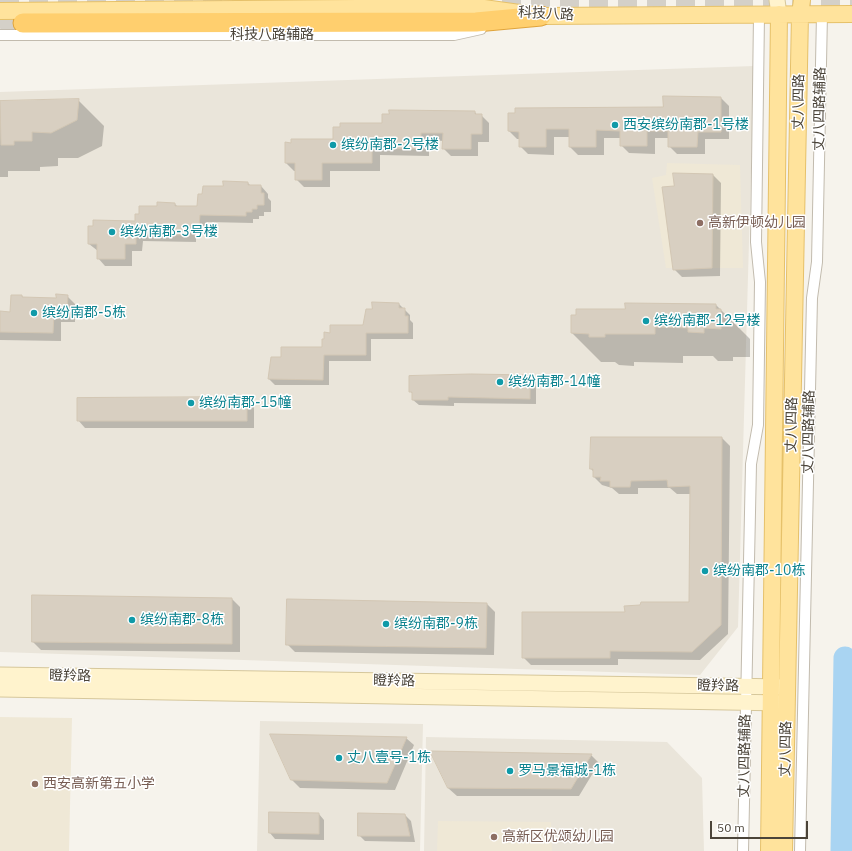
<!DOCTYPE html>
<html>
<head>
<meta charset="utf-8">
<style>
	body { margin:0 }
	#map { position:relative; width:852px; height:851px; overflow:hidden; background:#f6f3ec; font-family:"IBM Plex Sans",sans-serif }
	canvas { display:block }
	.scale { position:absolute; left:710px; top:821px; width:98px; height:18px; box-sizing:border-box; border:2px solid #4b4439; border-top:0; padding-left:5px; font-size:12px; line-height:14px; white-space:nowrap; color:#4b4439; -webkit-text-stroke:3px #fff; paint-order:stroke }
</style>
</head>
<body>
<div id="map">
<canvas width="852" height="851"></canvas>
<div class="scale">50 m</div>
</div>
<script>
const g = document.querySelector('canvas').getContext('2d');
g.lineJoin = 'round';
function fill(path, color) {
  g.fillStyle = color;
  g.fill(path, 'evenodd');
}
function stroke(path, color, width, dash) {
  g.strokeStyle = color;
  g.lineWidth = width;
  g.lineCap = dash ? 'butt' : 'round';
  g.setLineDash(dash || []);
  g.stroke(path);
}
function write(font, color, halo, rows, align = 'center') {
  g.font = font + ' "IBM Plex Sans","Noto Sans SC",sans-serif';
  g.lineWidth = 3;
  g.setLineDash([]);
  g.textBaseline = 'middle';
  g.strokeStyle = halo;
  g.fillStyle = color;
  for (const [text, x, y, turn = 0] of rows) {
    g.save();
    g.translate(x, y);
    g.rotate((+turn || 0) * Math.PI / 180);
    g.textAlign = isNaN(turn) ? turn : align;
    if (halo) g.strokeText(text, 0, 0);
    g.fillText(text, 0, 0);
    g.restore();
  }
}
fill(new Path2D(`
	M754,66L738,627L700,675L0,652V92Z
	M260,721L423,724L420,851H257Z
	M426,737L667,742L702,778L704,851H424Z`), '#eae5da');
fill(new Path2D(`
	M667,163L740,165L743,268H666L652,178L666,175Z
	M0,717L72,718L69,851H0Z
	M438,821L551,822L552,851H437Z`), '#efe8d6');
fill(new Path2D(`
	M721,98L729,106V139H705V154H677L669,146V138H655V154L629,153L621,145V138H604V155H578L570,147V137H554V155L528,154L520,146V139H517L509,131Z
	M78,100L104,126L102,146L78,158H58V166L40,167V171H8V177H0V102Z
	M475,112L477,115H481L489,123V142H478V156H451L443,148L444,141L429,140V156L380,155V171H330V187H304L296,179V171H294L286,163L334,140L383,124Z
	M713,175L721,183L720,276L682,277L674,269L675,187Z
	M248,183L251,186H261L268,194V198L271,201V212H264V216H259V219H253V223L207,222L206,233H199V236H196V242L143,241L142,251H132V266H105L98,258V251L89,244L136,222L140,215L158,207L175,204L178,207H198L224,188Z
	M22,296L24,298L57,299L67,296L75,304V322H61V341L0,340V312L11,313Z
	M399,304L410,315V320L413,323V339H371V361H329V385H275L269,379L282,358L323,348L331,334L364,326Z
	M626,304L716,305L750,339V357H733V361H718L713,356H683V363L634,362V366L619,365L615,362H601L572,333L626,310Z
	M530,376L536,382V404L454,403V406L419,405L413,400V394L410,391Z
	M246,398L254,405V428H85L78,420Z
	M722,438L730,446L728,634L700,660L618,659V665H531L523,657L641,606L690,603L691,494H677L670,488H638V494H619L612,488L602,485L594,477V472L591,469Z
	M33,596L232,599L240,607V652L41,650L33,642Z
	M487,604L495,612L494,655L295,652L287,644Z
	M406,738L414,745L395,790L300,788L292,780Z
	M591,755L599,763L579,796H457L448,788Z
	M319,814L324,820V840L275,839L270,833Z
	M405,815L411,821L415,842L365,841L359,835Z`), '#0003');
stroke(new Path2D(`
	M842,851L845,658`), '#a9d4f2', 23);
const building = new Path2D(`
	M663,96L721,97V132H698L697,147H668V131H647V146H620V131L596,130V147H569V129H546V147H519V132L508,131V113H515V108L663,107Z
	M79,99L77,120L51,133L32,132V141H14V145H1L0,101Z
	M389,110L475,111V114H482V134H471V149H442L443,133H421V149L372,148V163H322V180H295V163H285V142L291,143V139H333V127H340V123H382V114H389Z
	M673,173L713,174L712,268L673,270L662,187L674,186Z
	M223,181L248,182V185H261V193H264V205H257V209H252V212H246V216L200,215L199,226H192V229H189V235L136,234V244H125V259H97V244H88V226H93V220L135,221V214H139V206H157V202L175,203V206H197L198,194H202L203,186H223Z
	M56,294L68,295L67,314H54L53,333L0,332V311L10,312L11,295H22V297L56,298Z
	M372,302L399,303V308H405V316H408V333H366V355H324L323,380L268,379L271,357H281V347H322V339H324V332L330,333V325H363L366,309H372Z
	M625,303L716,304V309H721V329L704,328V333L688,332V328L655,327V334H605V337H589V334L571,333V315H576V309H625Z
	M471,374L530,375V399L448,397V400H412V392H409V376Z
	M247,397V421H77V398Z
	M591,437H722L721,625L692,652L610,651V658H522V612H625L624,606L640,605L641,602H689L690,486L668,487L667,480L631,481L630,487H610V481H600L601,477H593V469H590Z
	M32,595L232,598V644L32,642Z
	M287,599L487,603L486,648L286,645Z
	M270,734L407,737L387,783L291,780Z
	M430,751L592,754L571,789L448,788Z
	M269,812L319,813V834L269,833Z
	M358,813L405,814L410,836H358Z`);
fill(building, '#d8cfc1');
stroke(building, '#d3c7b4', 1);
stroke(new Path2D(`
	M0,2L279,1
	M473,2L852,4
	M0,19L23,23`), '#d4d0c8', 19, [19, 10]);
const street = new Path2D(`
	M0,35H454L481,29
	M743,851L751,464L758,425L760,282L756,242L759,15
	M800,851L812,298L817,262L822,14`);
const secondary = new Path2D(`
	M777,0L779,14
	M0,675L787,687
	M0,689L783,703`);
const primary = new Path2D(`
	M0,11L477,7L541,16L852,14
	M769,851L779,14
	M784,851L800,14L802,0`);
const highway = new Path2D(`
	M23,23L476,22L541,16`);
stroke(street, '#c2bbae', 12);
stroke(secondary, '#d6c79b', 17);
stroke(primary, '#e6c16a', 18);
stroke(highway, '#e0a43c', 21);
stroke(street, '#fff', 10);
stroke(secondary, '#fff3cd', 15);
stroke(primary, '#ffe39c', 16);
stroke(highway, '#ffcf6e', 19);
for (const [x, y, r, color] of [
	[615,125,4,"#0f9aa8"],
	[333,145,4,"#0f9aa8"],
	[700,223,4,"#8d6e63"],
	[112,232,4,"#0f9aa8"],
	[34,313,4,"#0f9aa8"],
	[646,321,4,"#0f9aa8"],
	[500,382,4,"#0f9aa8"],
	[191,403,4,"#0f9aa8"],
	[705,571,4,"#0f9aa8"],
	[132,620,4,"#0f9aa8"],
	[386,624,4,"#0f9aa8"],
	[339,758,4,"#0f9aa8"],
	[510,771,4,"#0f9aa8"],
	[35,784,4,"#8d6e63"],
	[494,837,4,"#8d6e63"]
]) {
  const dot = new Path2D();
  dot.arc(x, y, r, 0, 2 * Math.PI);
  g.fillStyle = color;
  g.fill(dot);
  stroke(dot, '#fff', 1.5);
}
write('14px', '#4b4439', '#fff', [
	["科技八路",546,14,3],
	["科技八路辅路",272,35],
	["丈八四路",799,102,-89],
	["丈八四路辅路",820,109,-89],
	["丈八四路",792,425,-89],
	["丈八四路辅路",809,432,-89],
	["瞪羚路",70,676,1],
	["瞪羚路",394,681,1],
	["瞪羚路",718,686,1],
	["丈八四路",786,749,-89],
	["丈八四路辅路",745,756,-89]
]);
write('14px', '#0d838f', '#fff', [
	["西安缤纷南郡-1号楼",623,125],
	["缤纷南郡-2号楼",341,145],
	["缤纷南郡-3号楼",120,232],
	["缤纷南郡-5栋",42,313],
	["缤纷南郡-12号楼",654,321],
	["缤纷南郡-14幢",508,382],
	["缤纷南郡-15幢",199,403],
	["缤纷南郡-10栋",713,571],
	["缤纷南郡-8栋",140,620],
	["缤纷南郡-9栋",394,624],
	["丈八壹号-1栋",347,758],
	["罗马景福城-1栋",518,771]
], 'left');
write('14px', '#785e54', '#fff', [
	["高新伊顿幼儿园",708,223],
	["西安高新第五小学",43,784],
	["高新区优颂幼儿园",502,837]
], 'left');
</script>
</body>
</html>
